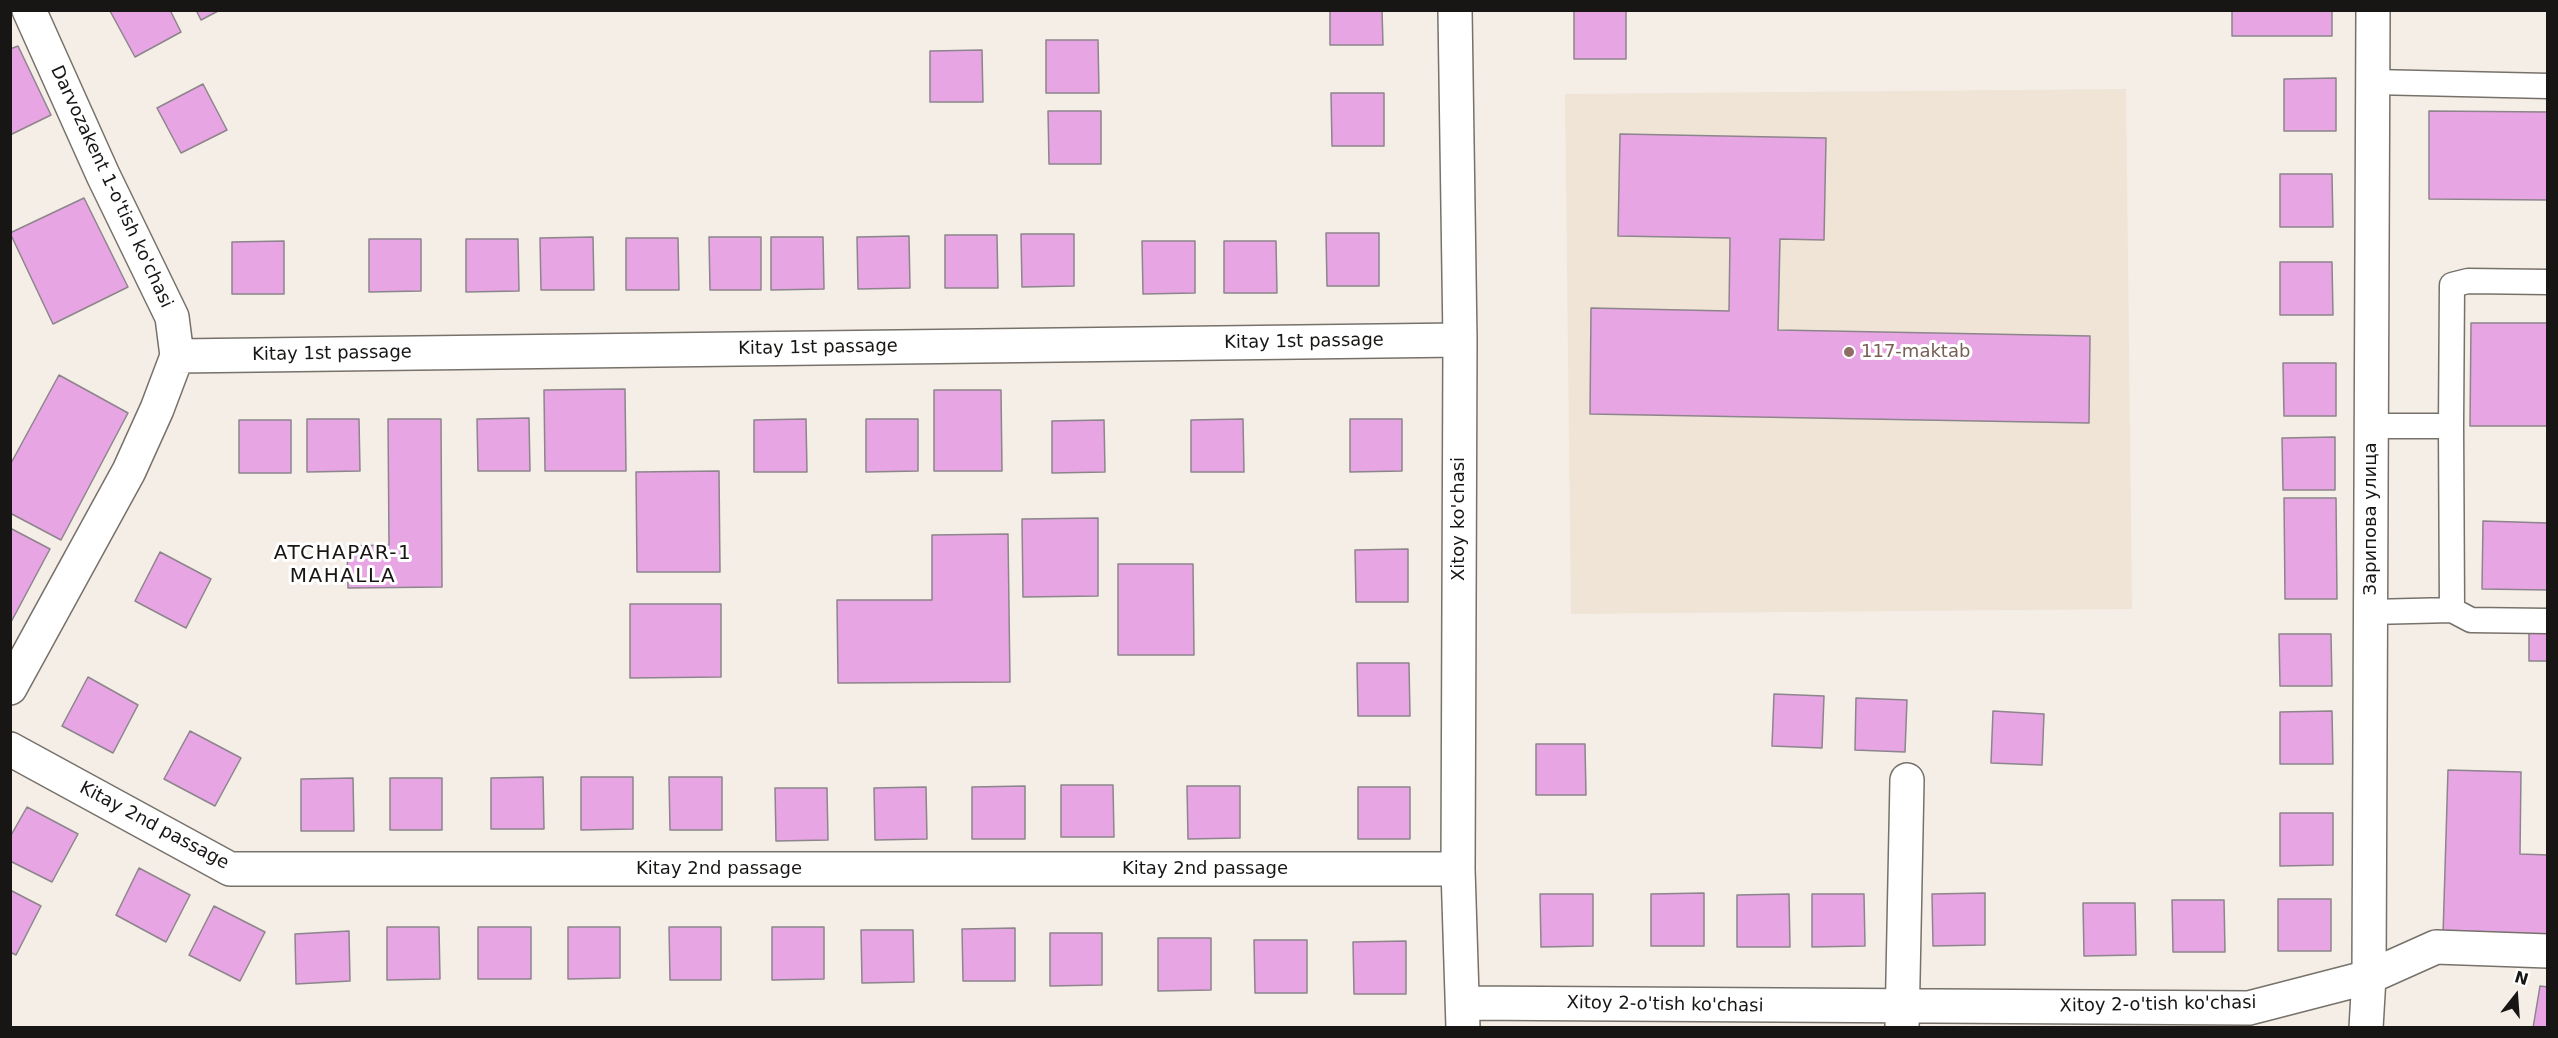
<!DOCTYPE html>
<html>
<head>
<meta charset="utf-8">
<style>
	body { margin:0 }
	#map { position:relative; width:2558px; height:1038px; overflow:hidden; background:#f5eee7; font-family:"DejaVu Sans",sans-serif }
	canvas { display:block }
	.frame { position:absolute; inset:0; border:12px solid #181614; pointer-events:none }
	.north { position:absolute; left:2486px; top:966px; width:60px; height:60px; -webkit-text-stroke:4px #fff; paint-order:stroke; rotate:17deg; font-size:16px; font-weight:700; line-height:24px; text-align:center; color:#181614 }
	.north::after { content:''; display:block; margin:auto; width:21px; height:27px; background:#181614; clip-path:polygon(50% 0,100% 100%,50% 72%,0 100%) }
</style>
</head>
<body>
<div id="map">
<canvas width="2558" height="1038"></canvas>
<div class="frame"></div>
<div class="north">N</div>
</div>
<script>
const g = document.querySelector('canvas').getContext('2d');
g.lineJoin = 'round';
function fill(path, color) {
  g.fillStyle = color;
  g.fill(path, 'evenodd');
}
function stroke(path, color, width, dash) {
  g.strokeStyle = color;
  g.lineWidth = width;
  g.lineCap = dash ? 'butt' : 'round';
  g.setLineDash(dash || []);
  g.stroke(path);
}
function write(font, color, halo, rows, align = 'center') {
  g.font = font + ' "DejaVu Sans",sans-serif';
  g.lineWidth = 6;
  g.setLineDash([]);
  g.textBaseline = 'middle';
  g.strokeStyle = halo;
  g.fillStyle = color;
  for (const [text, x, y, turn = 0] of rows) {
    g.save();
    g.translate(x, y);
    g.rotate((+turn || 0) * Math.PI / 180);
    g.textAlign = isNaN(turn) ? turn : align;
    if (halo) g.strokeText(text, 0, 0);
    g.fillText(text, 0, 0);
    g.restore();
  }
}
fill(new Path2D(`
	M2126,89L2132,609L1571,614L1565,94Z`), '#efe4d6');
const building = new Path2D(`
	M170,10L181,32L135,57L110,11Z
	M196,10H220L201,20Z
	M1330,10H1382L1383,45H1330Z
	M1574,10H1626V59H1574Z
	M2232,10H2332V36H2232Z
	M1046,40H1098L1099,93H1046Z
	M18,46L51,115L10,135V49Z
	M982,50L983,102H930V51Z
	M2336,78V131H2284V79Z
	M203,84L227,130L181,153L157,108Z
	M1331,93H1384V146H1332Z
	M1048,111H1101V164H1049Z
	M2429,111L2548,112V200L2429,199Z
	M1620,134L1826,138L1824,240L1780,239L1778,330L2090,336L2089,423L1590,414L1591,308L1729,311L1730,238L1618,236Z
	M2280,174H2332L2333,227H2280Z
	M84,198L128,287L53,324L10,233Z
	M1326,233H1379V286H1327Z
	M1021,234H1074V286L1022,287Z
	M945,235H997L998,288H945Z
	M909,236L910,288L858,289L857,237Z
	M593,237L594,290H541L540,238Z
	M709,237H761V290H710Z
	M771,237H823L824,289L771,290Z
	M626,238H678L679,290H626Z
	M369,239H421V291L369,292Z
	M466,239H518L519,291L466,292Z
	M284,241V294H232V242Z
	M1142,241H1195V293L1143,294Z
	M1224,241H1276L1277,293H1224Z
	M2280,262H2332L2333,315H2280Z
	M2471,323H2548V426H2470Z
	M2283,363H2336V416H2284Z
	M59,375L128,413L61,540L10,513V465Z
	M625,389L626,471H545L544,390Z
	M934,390H1001L1002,471H934Z
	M529,418L530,471H478L477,419Z
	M307,419H359L360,471L307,472Z
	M388,419H441L442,587L348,588L347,546L389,545Z
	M806,419L807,472H754V420Z
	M866,419H918V471L866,472Z
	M1243,419L1244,472H1191V420Z
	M1350,419H1402V471L1350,472Z
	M239,420H291V473H239Z
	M1104,420L1105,472L1052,473V421Z
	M2335,437V490H2283L2282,438Z
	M719,471L720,572H637L636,472Z
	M2284,498H2336L2337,599H2285Z
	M1098,518V596L1023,597L1022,519Z
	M2483,521L2548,523V590L2482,589Z
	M10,528L50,549L10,624Z
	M1008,534L1010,682L838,683L837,600H932V535Z
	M1408,549V602H1356L1355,550Z
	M160,552L211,579L186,628L135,601Z
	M1118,564H1193L1194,655H1118Z
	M630,604H721V677L630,678Z
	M2529,628H2548V661H2529Z
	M2279,634H2331L2332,686H2280Z
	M1357,663H1409L1410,716H1358Z
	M88,677L138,705L113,753L62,726Z
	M1774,694L1824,696L1822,748L1772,746Z
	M1856,698L1907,700L1905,752L1855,750Z
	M1993,711L2044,714L2042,765L1991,763Z
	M2332,711L2333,764H2280V712Z
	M190,731L241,758L215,806L164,779Z
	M1536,744H1585L1586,795H1536Z
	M2448,770L2521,772L2520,854L2548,855V938L2443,935Z
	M543,777L544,829H491V778Z
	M581,777H633V829L581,830Z
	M669,777H722V830H670Z
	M353,778L354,831H301V779Z
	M390,778H442V830H390Z
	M1061,785H1113L1114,837H1061Z
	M1025,786V839H972V787Z
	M1187,786H1240V838L1188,839Z
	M926,787L927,839L875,840L874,788Z
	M1358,787H1410V839H1358Z
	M775,788H827L828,840L776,841Z
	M27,807L78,834L52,882L10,861V837Z
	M2280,813H2333V865L2280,866Z
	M139,868L190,895L166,942L116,915Z
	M10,890L41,906L16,955L10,952Z
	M1704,893V946H1651V894Z
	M1985,893V945L1933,946L1932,894Z
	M1540,894H1593V946L1541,947Z
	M1789,894L1790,947H1737V895Z
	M1812,894H1864L1865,946L1812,947Z
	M2278,899H2331V951H2278Z
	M2172,900H2224L2225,952H2173Z
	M2083,903H2135L2136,955L2084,956Z
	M214,906L265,932L240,981L189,955Z
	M387,927H439L440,979L387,980Z
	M478,927H531V979H478Z
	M568,927H620V978L568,979Z
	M669,927H721V980H670Z
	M772,927H824V979L772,980Z
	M1015,928V981H963L962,929Z
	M861,930H913L914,982L862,983Z
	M349,931L350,981L296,984L295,934Z
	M1050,933H1102V985L1050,986Z
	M1158,938H1211V990L1158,991Z
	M1254,940H1307V993H1255Z
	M1406,941V994H1354L1353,942Z
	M2540,986L2548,987V1028H2533Z`);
fill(building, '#e8a5e4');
stroke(building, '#8c858b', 1.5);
const service = new Path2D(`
	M2373,82L2548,86
	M2372,426H2451L2452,610L2471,620L2548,621
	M2451,426L2452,285L2468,281L2548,282
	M2371,612L2452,610`);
const minor = new Path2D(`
	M1455,10L1460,340L1458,869L1463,1028
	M177,356L1460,340
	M10,688L129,471L157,409L177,356L172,317L103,175L29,10
	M10,749L230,869H1458
	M1464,1003L2249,1008L2369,977L2436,947L2548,951
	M1902,1028L1907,780
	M2366,1028L2369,977L2373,10`);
stroke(service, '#76716a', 27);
stroke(minor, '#76716a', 36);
stroke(service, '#fff', 24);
stroke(minor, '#fff', 33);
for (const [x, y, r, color] of [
	[1849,352,6,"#8d6e63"]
]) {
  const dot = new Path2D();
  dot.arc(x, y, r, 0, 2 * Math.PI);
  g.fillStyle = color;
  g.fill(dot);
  stroke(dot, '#fff', 2);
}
write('18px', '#181614', '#fff', [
	["Darvozakent 1-o'tish ko'chasi",111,187,65],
	["Kitay 1st passage",1304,342,-1],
	["Kitay 1st passage",818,348,-1],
	["Kitay 1st passage",332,354,-1],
	["Xitoy ko'chasi",1459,519,-90],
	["Зарипова улица",2371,519,-90],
	["Kitay 2nd passage",154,826,28],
	["Kitay 2nd passage",719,869],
	["Kitay 2nd passage",1205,869],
	["Xitoy 2-o'tish ko'chasi",1665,1005,1],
	["Xitoy 2-o'tish ko'chasi",2158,1005,-1]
]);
write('18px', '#785e54', '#fff', [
	["117-maktab",1861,352]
], 'left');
g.letterSpacing = '1.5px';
write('20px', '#181614', '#fff', [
	["ATCHAPAR-1",343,554],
	["MAHALLA",343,577]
]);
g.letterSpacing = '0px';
</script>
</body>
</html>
